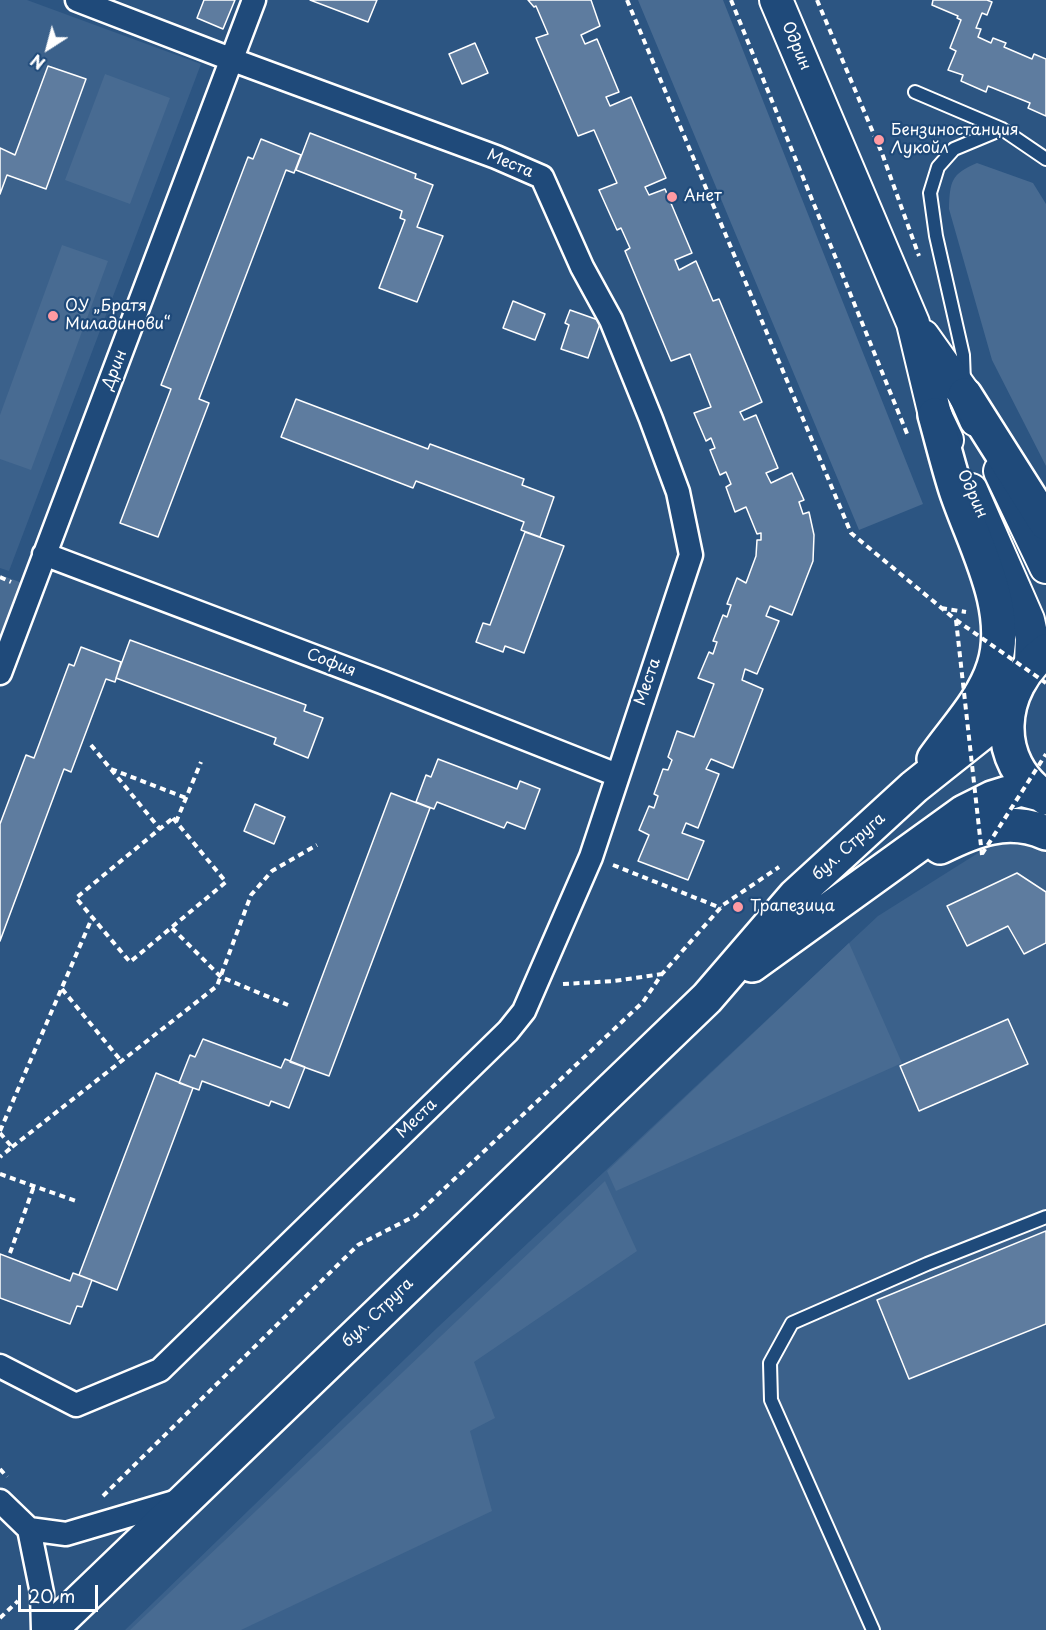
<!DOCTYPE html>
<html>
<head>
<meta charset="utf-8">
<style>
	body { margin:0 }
	#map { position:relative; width:1046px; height:1630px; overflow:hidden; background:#2c5582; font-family:"Playpen Sans",sans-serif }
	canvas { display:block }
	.north { position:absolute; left:18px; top:18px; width:60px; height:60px; -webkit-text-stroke:4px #1f4a7a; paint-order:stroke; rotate:216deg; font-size:16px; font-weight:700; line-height:24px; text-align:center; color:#fff }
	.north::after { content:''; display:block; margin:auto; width:21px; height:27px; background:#fff; clip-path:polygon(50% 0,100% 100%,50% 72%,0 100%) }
	.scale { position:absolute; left:18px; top:1585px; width:80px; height:27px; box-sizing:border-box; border:3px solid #fff; border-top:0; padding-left:8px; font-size:18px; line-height:21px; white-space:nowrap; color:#fff; -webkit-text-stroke:4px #1f4a7a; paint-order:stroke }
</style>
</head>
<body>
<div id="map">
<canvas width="1046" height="1630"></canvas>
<div class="north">N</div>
<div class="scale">20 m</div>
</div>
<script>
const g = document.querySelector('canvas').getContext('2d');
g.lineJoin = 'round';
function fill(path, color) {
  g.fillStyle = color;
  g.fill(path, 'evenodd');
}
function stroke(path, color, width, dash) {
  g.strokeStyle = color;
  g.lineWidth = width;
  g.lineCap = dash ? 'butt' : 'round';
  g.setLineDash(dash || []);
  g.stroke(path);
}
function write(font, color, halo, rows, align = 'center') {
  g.font = font + ' "Playpen Sans",sans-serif';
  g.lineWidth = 4.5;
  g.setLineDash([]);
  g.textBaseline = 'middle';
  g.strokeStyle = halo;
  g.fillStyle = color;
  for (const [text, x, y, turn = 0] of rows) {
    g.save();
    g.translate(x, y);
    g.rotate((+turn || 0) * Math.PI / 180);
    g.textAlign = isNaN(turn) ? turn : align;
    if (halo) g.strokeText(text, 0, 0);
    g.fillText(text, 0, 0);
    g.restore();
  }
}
fill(new Path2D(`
	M0,0H27L201,64L9,571L0,568Z
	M1046,815V1630H125L438,1327L878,916L994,843Z`), '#3b618b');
fill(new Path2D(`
	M638,0H723L923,504L859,530Z
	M105,74L170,98L130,204L65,180Z
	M977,163L1033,183L1046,204V466L992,360L949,209C950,181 951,174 977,163Z
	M62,245L108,261L31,470L0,459V415Z
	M0,575L31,586L0,670Z
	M849,943L902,1063L616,1191L607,1171Z
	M605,1181L637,1251L474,1362L495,1418L470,1431L492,1511L241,1630H130Z`), '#486b92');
const building = new Path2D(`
	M204,0H235L223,29L197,18Z
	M310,0H377L368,22Z
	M528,0H591L600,26L581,35L585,44L597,39L619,92L606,97L610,106L631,97L666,178L645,187L649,195L665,189L692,253L675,260L679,270L696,261L713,301L719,299L762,402L740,412L744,420L756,415L778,468L766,473L771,483L792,473L804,500L799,502L803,514L809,512L814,535L813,561L792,615L770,606L766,616L779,621L757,674L745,669L742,680L763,689L733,768L711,759L706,769L719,774L698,828L686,823L682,833L704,841L688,880L638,861L649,835L639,830L649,806L654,808L658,796L654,794L663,769L668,770L672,760L668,757L677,731L694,737L714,684L698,678L709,652L713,654L717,642L713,641L723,615L727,617L731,605L727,604L737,578L746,583L756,556L757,540H761V533L757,534L746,507L735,512L726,487L731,484L726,472L720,475L710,450L715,448L711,438L706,441L694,413L711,407L690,354L671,361L625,251L630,248L621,228L617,230L599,190L617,183L594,130L578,136L536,38L548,34L536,6L534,7Z
	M933,0H987L992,2L987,15L982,13L976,28L981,29L978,37L991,43L993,38L1006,43L1004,47L1032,59L1034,54L1046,59V116L1028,108L1030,103L988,86L986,92L961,81L963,75L948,70L956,51L950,48L961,20L957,18L958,16L932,5Z
	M475,43L488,73L462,84L449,54Z
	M48,66L86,79L46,189L7,175L0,194V148L15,155Z
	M310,133L416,174L415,178L433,185L417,227L443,236L417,302L379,288L405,220L400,218L402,211L296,170Z
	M261,139L301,155L294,173L286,170L199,399L209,403L158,537L120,523L171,389L161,385L248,157L253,159Z
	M513,301L545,314L535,340L503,328Z
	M570,310L601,321L588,358L561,349L569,325L565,323Z
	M296,399L428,449L430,444L524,479L522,485L554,497L540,537L521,530L524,522L416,481L413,488L281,437Z
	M525,532L564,546L524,653L505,646L503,652L476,642L483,623L490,625Z
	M130,640L306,705L304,711L323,718L308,758L274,744L276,738L116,678Z
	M81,647L121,662L115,682L106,679L71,772L64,769L0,941V824L26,755L34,758L69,664L74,666Z
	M438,759L517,789L520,781L540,789L525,829L507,822L504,828L437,802L434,809L416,802L426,775L431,777Z
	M391,793L430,808L329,1076L290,1062Z
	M255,804L285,817L274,844L244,831Z
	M1017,873L1046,892V943L1024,954L1008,926L967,946L947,906Z
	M1008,1019L1028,1064L919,1111L900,1066Z
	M203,1039L281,1068L285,1059L305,1067L289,1108L271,1101L269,1106L202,1081L199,1090L179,1083L190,1055L195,1057Z
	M156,1073L193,1088L117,1290L79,1275Z
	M1046,1231V1324L909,1379L877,1300Z
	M0,1254L70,1281L73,1273L92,1280L82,1307L77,1306L70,1324L0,1298Z`);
fill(building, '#5e7c9f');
stroke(building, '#fff', 1.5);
const lane = new Path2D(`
	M915,92L1002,129L1046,159
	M964,382L963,355L936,236L930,193L938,167L954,149L1002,129
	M873,1630L771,1400L770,1363L792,1323L927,1264L1046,1217`);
const street = new Path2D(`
	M44,554L382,682L617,775
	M0,673L254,0
	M0,1366L76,1405L160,1370L508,1031L524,1011L591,857L691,555L678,492L651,419L611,320L582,267L542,177L496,157L233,60L77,0
	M0,1501L29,1529
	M29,1529L66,1534L181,1500
	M29,1529L42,1593L43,1630`);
const secondary = new Path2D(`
	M776,0L913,323L935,415L947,440
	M923,336L965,395L976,420
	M1000,471L1046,567
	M971,490L1028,620L1032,638L1031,663`);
const primary = new Path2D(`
	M965,395L1046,523
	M1046,651C997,689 991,762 1046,798
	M934,759C955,729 983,701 994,666C1012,609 974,544 956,490C948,465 942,440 935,415
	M940,847C974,830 1008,816 1046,833
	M752,965L964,812L992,798L1021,789L1040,794
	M50,1630L707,998L795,896L914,787L1007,713`);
stroke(lane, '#fff', 16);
stroke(street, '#fff', 27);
stroke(secondary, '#fff', 36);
stroke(primary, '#fff', 38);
stroke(new Path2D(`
	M627,0L851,533L956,620
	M731,0L908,436
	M817,0L883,156L919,256
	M0,577L11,582
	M941,608L966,612
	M91,745L160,829
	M111,769L186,798
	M173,818L226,882L130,962L76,898Z
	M176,822L201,762
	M613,865L721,908
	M172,928L221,977L288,1005
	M563,984L614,981L662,974
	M62,989L122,1062
	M0,1131L92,918
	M0,1133L12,1147L0,1157
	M12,1147L217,986L251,895L272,871L317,845
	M0,1174L79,1202
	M10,1253L34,1186
	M0,1469L7,1477
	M103,1496L358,1245L415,1216L643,1002L662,974L723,905L779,867
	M0,1618L18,1601`), '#fff', 4, [6, 4.5]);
stroke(lane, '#1f4a7a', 12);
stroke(street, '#1f4a7a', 22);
stroke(secondary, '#1f4a7a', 32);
stroke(primary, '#1f4a7a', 33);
stroke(new Path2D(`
	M956,620L982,855
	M956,620L1046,683
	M982,854L1046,754`), '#fff', 4, [6, 4.5]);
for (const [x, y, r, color] of [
	[879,140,6,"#ff9aa2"],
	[672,197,6,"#ff9aa2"],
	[53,316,6,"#ff9aa2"],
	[738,907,6,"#ff9aa2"]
]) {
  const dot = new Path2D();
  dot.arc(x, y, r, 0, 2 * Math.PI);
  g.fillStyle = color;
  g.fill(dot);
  stroke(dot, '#1f4a7a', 2);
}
write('16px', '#fff', '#1f4a7a', [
	["Одрин",796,46,67],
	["Места",510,164,23],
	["Дрин",115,370,-69],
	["Одрин",972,494,65],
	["София",331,663,21],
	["Места",648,682,-71],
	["бул. Струга",849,847,-42],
	["Места",417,1119,-44],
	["бул. Струга",378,1313,-44]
]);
write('16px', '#fff', '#1f4a7a', [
	["Бензиностанция",891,131],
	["Лукойл",891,149],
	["Анет",684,197],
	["ОУ „Братя",65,307],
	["Миладинови“",65,325],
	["Трапезица",750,907]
], 'left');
</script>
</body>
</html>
